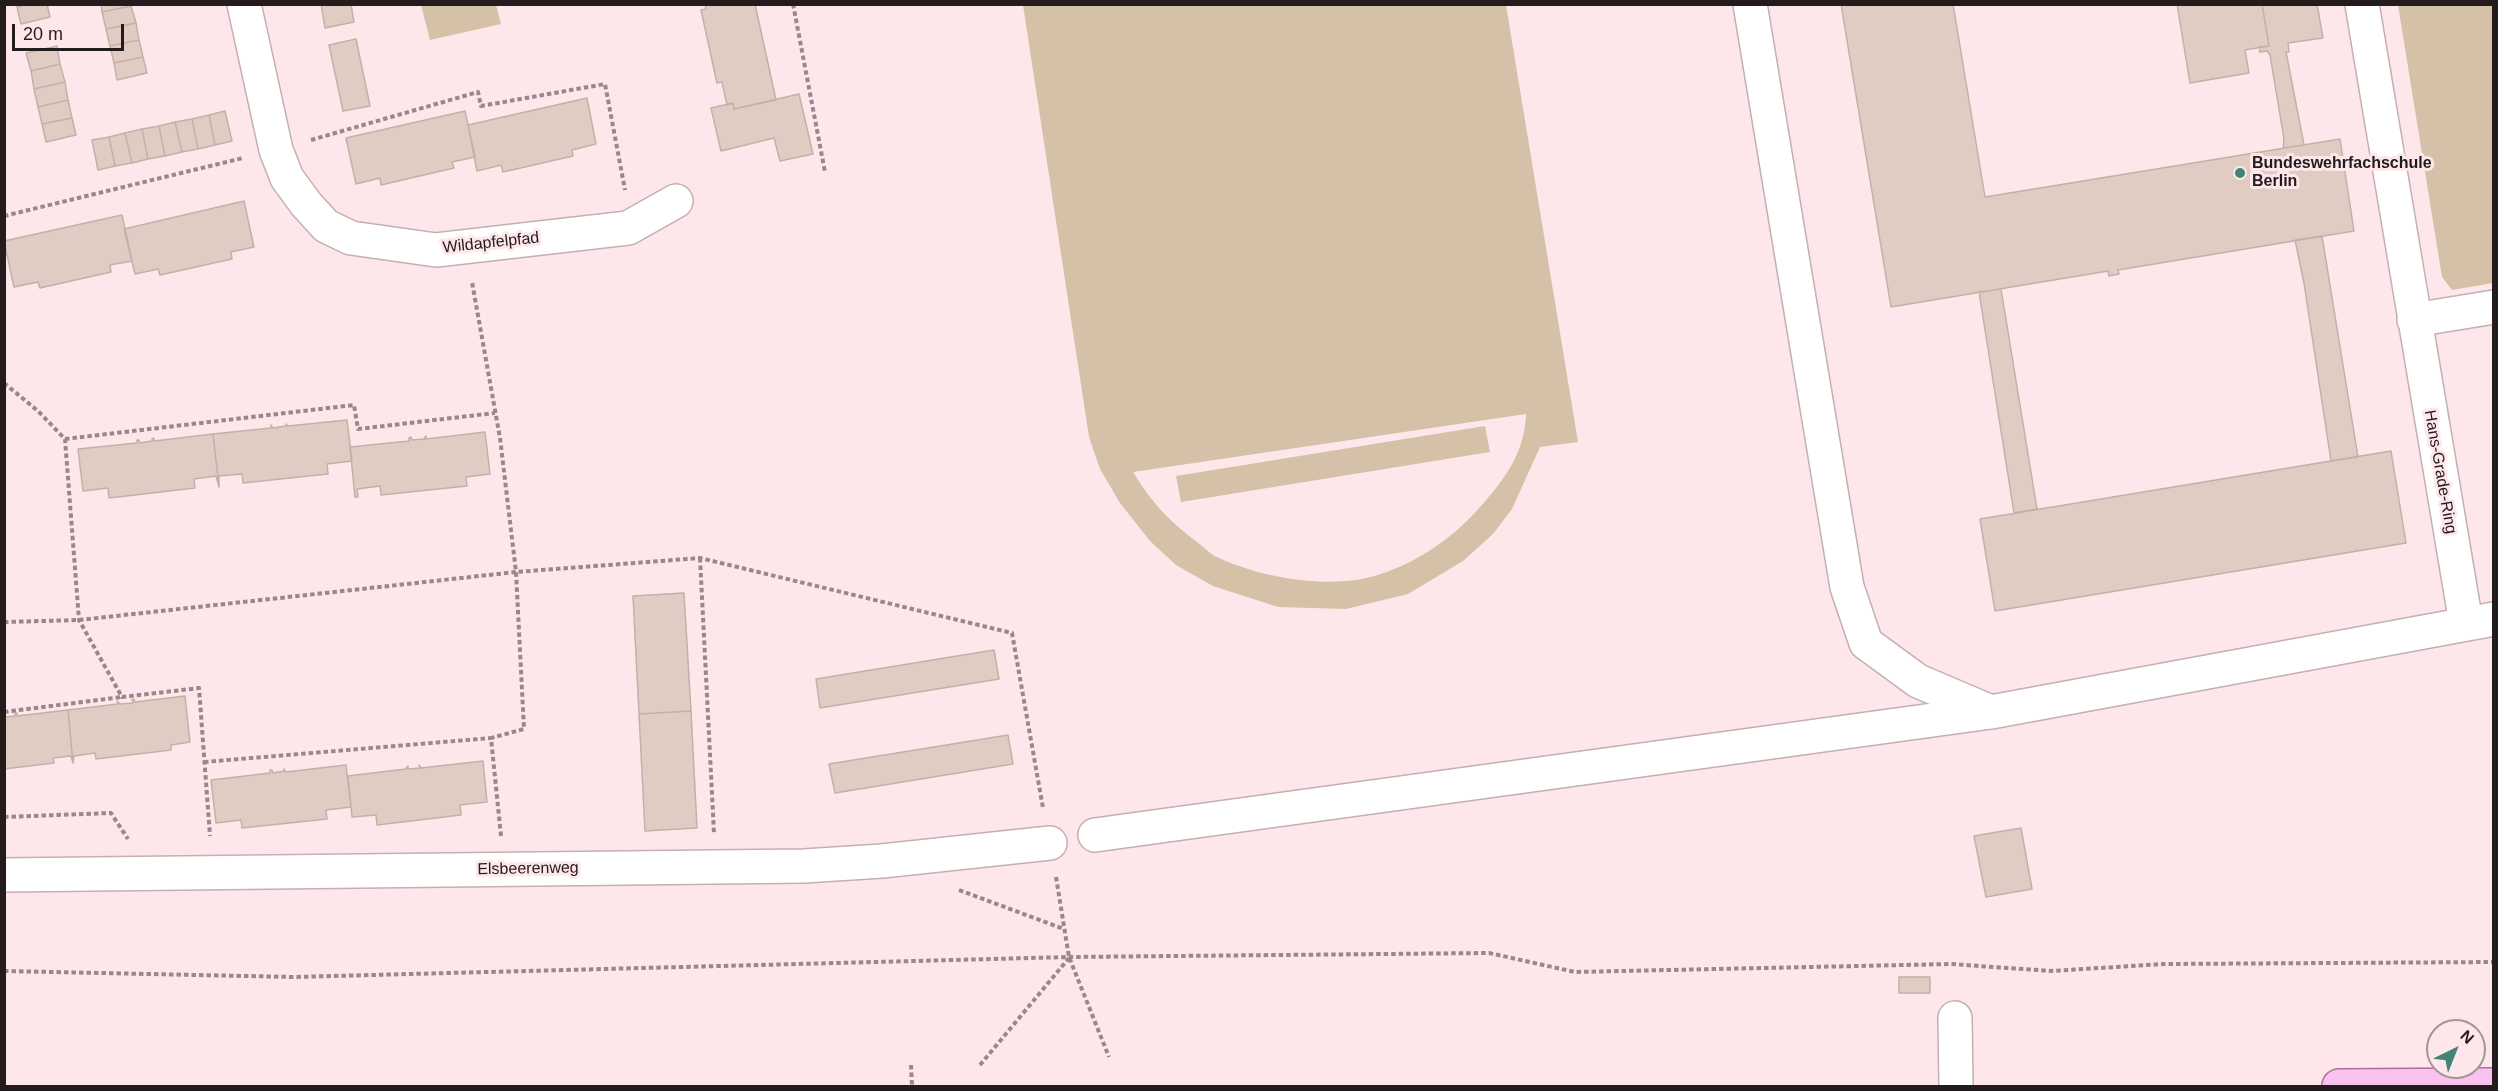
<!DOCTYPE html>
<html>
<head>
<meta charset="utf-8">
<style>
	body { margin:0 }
	#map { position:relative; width:2498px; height:1091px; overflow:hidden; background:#fee7ea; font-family:Arial,sans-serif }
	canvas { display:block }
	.frame { position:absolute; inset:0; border:6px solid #231b1c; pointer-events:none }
	.north { position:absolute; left:2426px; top:1019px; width:60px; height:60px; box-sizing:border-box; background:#fee7ea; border:2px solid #a69598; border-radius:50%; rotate:43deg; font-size:16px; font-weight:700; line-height:24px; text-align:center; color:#231b1c }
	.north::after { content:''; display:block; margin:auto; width:21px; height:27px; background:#418375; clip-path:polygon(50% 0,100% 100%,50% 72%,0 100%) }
	.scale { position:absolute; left:12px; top:24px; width:112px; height:27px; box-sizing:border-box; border:3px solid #231b1c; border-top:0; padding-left:8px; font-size:18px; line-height:21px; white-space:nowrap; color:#231b1c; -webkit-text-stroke:4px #fee7ea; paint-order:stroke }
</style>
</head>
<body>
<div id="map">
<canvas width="2498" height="1091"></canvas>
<div class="frame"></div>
<div class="north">N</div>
<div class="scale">20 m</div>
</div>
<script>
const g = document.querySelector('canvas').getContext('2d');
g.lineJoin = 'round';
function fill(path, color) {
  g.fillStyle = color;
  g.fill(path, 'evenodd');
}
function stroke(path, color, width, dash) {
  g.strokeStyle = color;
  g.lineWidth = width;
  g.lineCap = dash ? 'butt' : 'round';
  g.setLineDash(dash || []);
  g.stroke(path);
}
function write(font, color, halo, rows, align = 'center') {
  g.font = font + ' Arial,sans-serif';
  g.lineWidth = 6;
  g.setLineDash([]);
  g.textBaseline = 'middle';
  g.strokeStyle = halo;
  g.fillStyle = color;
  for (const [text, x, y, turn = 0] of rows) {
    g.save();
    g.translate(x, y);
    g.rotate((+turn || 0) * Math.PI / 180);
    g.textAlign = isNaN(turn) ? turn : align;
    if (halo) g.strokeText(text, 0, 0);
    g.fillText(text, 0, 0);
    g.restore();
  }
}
fill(new Path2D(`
	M421,5H496L501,24L430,40Z
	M1023,5H1506L1578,442L1540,447L1512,509L1493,534L1463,561L1408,594L1346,609L1278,607L1213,586L1176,565L1150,541L1120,503L1100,469L1089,437ZM1526,414C1525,452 1505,479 1481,506C1452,540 1407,570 1362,579C1317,587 1261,577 1219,558C1211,555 1204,547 1197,542C1168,520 1152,503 1133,472Z
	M2398,5H2493V283L2452,290L2442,277Z
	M1485,426L1490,452L1181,502L1176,476Z`), '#d4c1a7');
const building = new Path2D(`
	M30,4H47L50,17L21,24L17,7Z
	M101,4H131V6L102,12Z
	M321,4H351L354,22L325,28Z
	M705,4H755L776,100L734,109L733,103L727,105L722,82L717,83L701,10L706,9Z
	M1841,4H1953L1985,197L2340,139L2354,231L2118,270L2119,274L2109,276L2108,271L1891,307Z
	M2177,4H2262L2269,46L2245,50L2249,73L2190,83Z
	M2262,4H2317L2323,38L2288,43L2289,52H2286L2304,145L2283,148L2284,139L2270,55L2267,51L2260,52L2259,47L2269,46Z
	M131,6L136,23L106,29L102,12Z
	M136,23L139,40L110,46L106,29Z
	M356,39L370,106L343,111L329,45Z
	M139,40L143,57L114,63L110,46Z
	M57,46L60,64L31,71L26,53Z
	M143,57L147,73L117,80L114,63Z
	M60,64L65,82L34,89L31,71Z
	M65,82L68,100L38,107L34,89Z
	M799,94L813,154L780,161L774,138L721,151L711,108L733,103L734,109Z
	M587,98L596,144L572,150L573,156L503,172L501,165L477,171L468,125Z
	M68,100L72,118L42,124L38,107Z
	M225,111L232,141L215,145L209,115Z
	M465,111L475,157L452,162L454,168L381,185L380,178L356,184L346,138Z
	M209,115L215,145L198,149L192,119Z
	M72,118L76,135L46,142L42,124Z
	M192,119L198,149L182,152L175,122Z
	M175,122L182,152L165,156L159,126Z
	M159,126L165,156L148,159L142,129Z
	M142,129L148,159L132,163L125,133Z
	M125,133L132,163L115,166L109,137Z
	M109,137L115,166L98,170L92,140Z
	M244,201L254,247L231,252L232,259L160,275L158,269L135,274L124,229Z
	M122,215L132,261L110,265L111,272L40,288L38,282L14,287L4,241Z
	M2322,236L2358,457L2331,461L2304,283L2295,240Z
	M2001,289L2037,509L2014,513L1979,292Z
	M347,420L352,461L327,464L328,474L243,483L242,474L219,476V487L213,434L271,428V425L273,428L286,426V424L288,426Z
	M485,432L490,474L466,477L467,486L381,495L380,486L357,489L358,497H355L350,447L409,441V438L411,437L412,440L424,439L426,436V439Z
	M213,434L219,487L216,476L194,479L195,488L109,498L108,488L83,491L78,449L137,443V440H139L140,443L152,441V439L154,438V441Z
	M2391,451L2406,543L1995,611L1980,519Z
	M684,593L691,711L639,714L633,596Z
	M994,650L999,679L820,708L816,679Z
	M185,696L190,742L171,745V750L96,759L95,753L74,756L73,763L68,710L118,704L117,701L120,704L133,703L132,700L134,699L135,702Z
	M68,710L73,763L71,756L53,758L54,763L4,769V717L15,716V713H17V716Z
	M691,711L697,828L645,831L639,714Z
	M1008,735L1013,764L835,793L829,764Z
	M483,761L487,802L460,805L461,815L377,825L376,815L352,817L348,776L406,769L408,766V769L420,768L419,765L421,768Z
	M346,765L351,807L326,810L327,819L242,828L241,820L216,823L211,780L270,773V770H272L273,773L284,771V769L286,772Z
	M2021,828L2032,889L1986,897L1974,836Z
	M1899,977H1930V993H1899Z`);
fill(building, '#e1ccc4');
stroke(building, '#c4b0a8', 1.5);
const minor = new Path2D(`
	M244,4L276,150L287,178L306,204L326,226L351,238L436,250L628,228L676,201
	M1750,4L1847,587L1866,643L1918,681L1991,712L2494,619
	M2362,4L2466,623
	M2414,320L2494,307
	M1095,835L1991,712
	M4,875L804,866L882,861L1050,843
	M1955,1018L1956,1086`);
const major = new Path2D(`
	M2339,1086L2494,1085`);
stroke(minor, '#c5afb2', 36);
stroke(major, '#ac6e9f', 36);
stroke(new Path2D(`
	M793,4L825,172
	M311,140L478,92L481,106L605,84L625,190
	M4,216L243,158
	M4,383L38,411L65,439L79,620L122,697L199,688L210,836
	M65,439L354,405L358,429L495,413
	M700,558L714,833
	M4,622L79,620L516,572L500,438L472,282
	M4,712L122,697
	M204,762L491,738
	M4,817L111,813L128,839
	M501,836L491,738L524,729L516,572L700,558L1012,633L1043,808
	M1056,877L1069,957L1109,1057
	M959,890L1064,929
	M4,971L294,977L1069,957L1489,953L1575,972L1951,964L2051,971L2164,964L2494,962
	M911,1065L912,1086
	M980,1065L1069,958`), '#98888a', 4, [4.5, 3]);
stroke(minor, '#fff', 33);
stroke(major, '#fac3ef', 33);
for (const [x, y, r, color] of [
	[2240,173,6,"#418375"]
]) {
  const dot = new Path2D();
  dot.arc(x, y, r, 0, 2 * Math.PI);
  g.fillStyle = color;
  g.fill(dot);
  stroke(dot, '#fee7ea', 2);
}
write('bold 16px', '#231b1c', '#fee7ea', [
	["Bundeswehrfachschule",2252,164],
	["Berlin",2252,182]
], 'left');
write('16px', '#231b1c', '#fee7ea', [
	["Wildapfelpfad",491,243,-6],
	["Hans-Grade-Ring",2440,472,80],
	["Elsbeerenweg",528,869,-1]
]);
</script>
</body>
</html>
